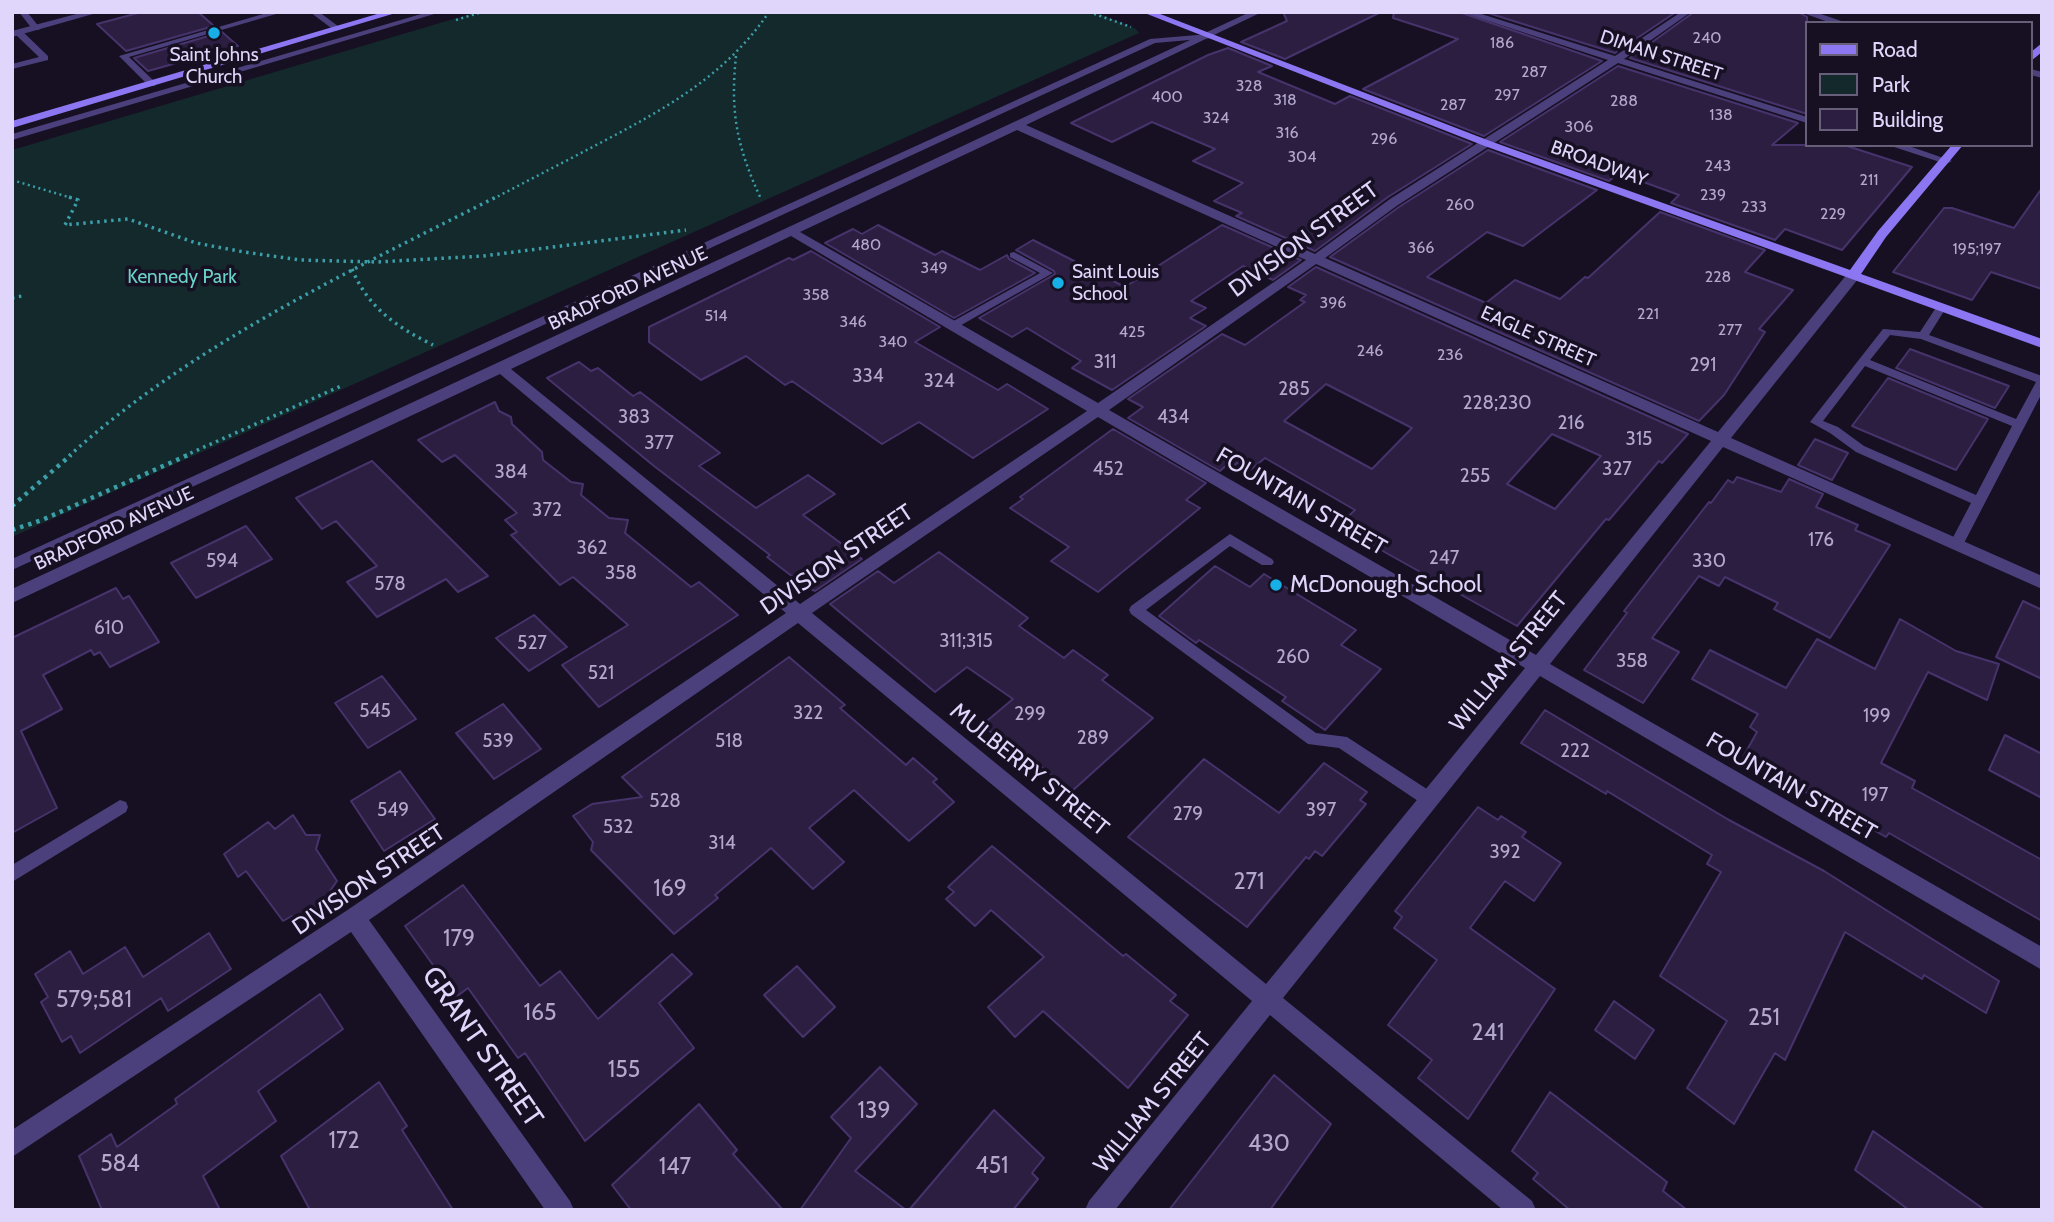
<!DOCTYPE html>
<html>
<head>
<meta charset="utf-8">
<style>
	body { margin:0 }
	#map { position:relative; width:2054px; height:1222px; overflow:hidden; background:#161022; font-family:Cabin,sans-serif }
	canvas { display:block }
	.frame { position:absolute; inset:0; border:14px solid #e0d6fb; pointer-events:none }
	.legend { position:absolute; left:1805px; top:21px; width:228px; height:126px; box-sizing:border-box; background:#161022; border:2px solid #675f79; margin:0; padding:9px 12px; list-style:none; font-size:21px; color:#e0d6fb }
	.legend li { display:flex; align-items:center; gap:14px; height:35px }
	.legend b { width:35px; border:2px solid #675f79 }
</style>
</head>
<body>
<div id="map">
<canvas width="2054" height="1222"></canvas>
<div class="frame"></div>
<ul class="legend">
<li><b style="height:9px;background:#8d76f1"></b>Road</li>
<li><b style="height:19px;background:#14292b"></b>Park</li>
<li><b style="height:19px;background:#2b1e41"></b>Building</li>
</ul>
</div>
<script>
const g = document.querySelector('canvas').getContext('2d');
g.lineJoin = 'round';
function fill(path, color) {
  g.fillStyle = color;
  g.fill(path, 'evenodd');
}
function stroke(path, color, width, dash) {
  g.strokeStyle = color;
  g.lineWidth = width;
  g.lineCap = dash ? 'butt' : 'round';
  g.setLineDash(dash || []);
  g.stroke(path);
}
function write(font, color, halo, rows, align = 'center') {
  g.font = font + ' Cabin,sans-serif';
  g.lineWidth = 7;
  g.setLineDash([]);
  g.textBaseline = 'middle';
  g.strokeStyle = halo;
  g.fillStyle = color;
  for (const [text, x, y, turn = 0] of rows) {
    g.save();
    g.translate(x, y);
    g.rotate((+turn || 0) * Math.PI / 180);
    g.textAlign = isNaN(turn) ? turn : align;
    if (halo) g.strokeText(text, 0, 0);
    g.fillText(text, 0, 0);
    g.restore();
  }
}
fill(new Path2D(`
	M477,12H1095L1136,29L1139,33L12,537V150Z`), '#14292b');
const building = new Path2D(`
	M142,12H198L214,26L126,51L97,24Z
	M1283,12H1381L1285,59L1241,42L1287,21Z
	M1394,12H1459L1602,61L1484,136L1363,89L1458,39L1393,18Z
	M1485,12H1676L1615,53Z
	M1694,12H1798L1807,17V114L1630,58Z
	M222,32L238,46L148,71L134,58Z
	M1228,48L1272,66L1258,72L1335,104L1350,96L1472,144L1388,197L1315,251L1236,216L1242,213L1214,201L1243,183L1193,161L1215,149L1152,122L1112,142L1071,123L1208,55Z
	M1618,66L1798,123L1772,145H1844L1912,167L1842,250L1785,229L1775,240L1671,203L1679,195L1619,173L1609,181L1500,142Z
	M1488,150L1597,190L1523,246L1487,232L1427,277L1486,303L1515,280L1560,299L1585,277L1588,278L1660,212L1765,250L1745,272L1793,290L1759,329L1765,332L1724,395L1699,421L1330,257L1399,207Z
	M2042,188V289L1991,272L1972,300L1893,272L1944,208H1952L2014,228Z
	M878,225L935,255L942,251L980,270L1007,255L1009,259L1035,273L954,318L825,243L853,229L862,234Z
	M1222,225L1301,260L1273,280L1243,266L1191,301L1206,308L1190,318L1206,326L1112,390L1072,368L1081,361L1027,328L1012,337L979,318L1055,274L1054,271L1016,250L1033,240L1125,287Z
	M811,251L940,327L915,342L998,390L1007,384L1048,409L973,458L919,422L882,444L792,381L785,385L746,356L701,380L649,342V327L789,258L793,260Z
	M1316,267L1688,434L1662,463L1659,461L1609,520L1606,519L1517,626L1338,526L1355,510L1265,458L1249,471L1237,463L1234,466L1229,463L1220,471L1128,418L1143,407L1128,399L1222,334L1245,345L1305,302L1300,300L1306,295L1288,287ZM1326,384L1412,428L1372,469L1284,421ZM1552,434L1601,456L1555,509L1507,484Z
	M1910,349L2009,386L1995,408L1896,368Z
	M579,362L591,371L598,368L633,396L640,392L720,453L699,466L756,508L808,475L835,494L803,515L862,559L815,591L806,587L767,557L770,555L654,466L547,378Z
	M1888,378L1988,419L1956,470L1852,426Z
	M495,402L499,411L511,417L512,424L542,452L543,460L571,482L583,484L581,495L609,518L628,520L625,533L691,587L699,582L738,615L599,707L562,665L628,625L573,577L560,585L511,535L517,532L505,520L517,513L455,455L442,462L418,440Z
	M1113,429L1206,483L1186,500L1200,508L1098,592L1051,561L1069,547L1010,508L1023,499L1020,497Z
	M1815,439L1848,453L1832,480L1798,465Z
	M372,461L488,576L458,592L446,579L377,617L347,582L377,566L336,521L322,529L296,498Z
	M1737,477L1781,492L1789,479L1823,494L1816,507L1858,525L1855,530L1890,545L1830,638L1774,609L1778,603L1725,577L1719,586L1699,576L1652,638L1679,652L1643,703L1584,670L1627,613L1624,611L1709,502L1711,503L1728,480L1733,483Z
	M246,526L272,559L196,598L171,563Z
	M939,552L1028,618L1019,626L1064,658L1073,650L1108,675L1102,680L1153,718L1071,792L1022,751L1018,754L982,725L1013,699L967,667L935,692L830,604L878,571L894,583Z
	M1215,566L1250,587L1264,574L1356,630L1341,645L1381,669L1325,730L1282,701L1286,697L1199,640L1196,643L1159,616Z
	M116,588L123,599L129,596L159,642L110,667L100,652L94,655L91,650L43,675L62,709L21,731L57,808L12,833V638Z
	M2023,601L2042,610V679L1996,657Z
	M534,615L567,647L529,671L496,638Z
	M1900,619L1956,651L1999,664L1987,700L1928,672L1881,763L1915,781L1912,788L2042,860V921L1889,833L1886,837L1743,757L1757,732L1750,727L1758,714L1692,679L1710,650L1786,688L1817,639L1875,669Z
	M789,657L845,705L840,708L906,765L913,758L937,779L933,782L954,802L909,841L854,790L809,828L844,862L813,889L771,848L715,895L718,898L674,934L591,850L593,842L573,816L592,804L642,797L622,777Z
	M382,676L416,719L368,748L335,703Z
	M503,704L541,749L494,779L456,733Z
	M1545,710L1729,820L1824,871L1999,981L1986,1013L1924,975L1922,979L1845,932L1785,1060L1775,1053L1734,1124L1687,1088L1727,1021L1660,976L1721,872L1707,864L1712,855L1607,791L1606,794L1521,743Z
	M2005,735L2042,754V798L1989,770Z
	M1204,759L1279,813L1324,763L1367,792L1360,800L1366,804L1322,856L1315,851L1309,859L1306,857L1247,927L1128,837Z
	M400,771L435,819L384,851L351,801Z
	M1478,807L1498,820L1501,816L1526,832L1522,837L1561,863L1534,901L1505,881L1470,928L1555,989L1468,1119L1418,1078L1432,1060L1388,1025L1437,960L1394,928L1402,917L1395,911Z
	M293,815L306,835H320L316,849L337,881L321,904L294,923L292,916L283,921L246,871L238,877L224,854L268,822L275,829Z
	M992,846L1123,956L1126,954L1176,995L1170,1001L1188,1015L1128,1088L1043,1011L1015,1037L988,1007L1044,957L991,910L975,926L946,899L954,892L948,887Z
	M463,885L540,986L560,971L598,1019L672,954L692,974L659,1003L694,1048L585,1141L525,1053L518,1058L468,988L456,997L405,926Z
	M209,933L231,969L168,1011L161,998L80,1053L71,1036L62,1042L41,1002L48,997L35,974L70,951L83,974L125,947L143,977Z
	M797,966L835,1007L803,1037L764,995Z
	M320,994L343,1029L258,1091L276,1121L203,1176L220,1210H102L79,1156L111,1134L117,1147L177,1104L175,1099Z
	M1614,1001L1654,1030L1635,1059L1595,1030Z
	M880,1067L917,1104L855,1171L906,1210H800L851,1138L831,1117Z
	M1274,1075L1331,1124L1270,1210H1169Z
	M379,1082L407,1126L402,1130L453,1210H310L281,1156Z
	M1550,1092L1667,1182L1663,1191L1687,1210H1570L1533,1179L1538,1173L1512,1151Z
	M699,1104L737,1150L733,1154L783,1210H631L612,1185Z
	M994,1110L1044,1158L1032,1173L1038,1179L1013,1210H909Z
	M1873,1131L1985,1210H1909L1855,1170Z`);
fill(building, '#2b1e41');
stroke(building, '#47336b', 2);
stroke(new Path2D(`
	M1089,12L1131,27
	M456,20L482,12
	M736,56C730,113 737,147 761,199
	M12,180L75,199
	M493,199C529,180 566,161 602,142C667,108 727,74 769,12`), '#3b9ea9', 2.5, [2, 3.5]);
stroke(new Path2D(`
	M69,197L78,200L65,225L128,219L196,243L244,252L300,260L377,262L483,256L686,230
	M352,269C368,308 397,327 433,345
	M12,298L22,296
	M69,456C194,343 347,273 496,197
	M184,456L341,386`), '#3b9ea9', 3.5, [2.5, 4.5]);
stroke(new Path2D(`
	M12,506L71,455
	M12,530L42,520L188,455`), '#3b9ea9', 4.5, [3.5, 5]);
fill(new Path2D(`
	M19,12H27L40,28L39,30H33Z
	M270,12H283L129,57L155,82V86H149L119,56Z
	M310,12H319L342,29L335,31Z
	M428,12H441L12,140V134Z
	M15,30H21L48,56V60L12,69V64L39,57L15,34Z
	M1209,34L1213,36L1212,38L1155,43L12,570V559L1150,39Z
	M1014,252L1053,273L956,328H948V324L1040,273L1010,257V253Z
	M1941,305L1946,308L1929,335L2042,376V393L1963,545L1956,550L1949,545L1971,503L1856,452L1830,433L1810,422L1883,329L1920,332L1937,306ZM1890,335L1921,339L2036,382L2016,419L1870,360ZM1865,366L2012,426L1976,495L1864,446L1838,427L1823,421Z
	M1230,534L1272,559L1274,562L1272,565H1262L1230,546L1146,610L1316,733L1347,737L1436,795L1438,800L1436,805L1430,807L1424,805L1339,748L1308,744L1131,614L1129,610L1131,606Z
	M120,800L126,802L128,807L126,812L12,882V865Z`), '#4c407c');
fill(new Path2D(`
	M84,12H100L12,37V31Z
	M1250,12H1262L1026,125L1315,254L1390,199L1608,60L1461,12H1475L1615,56L1681,12H1691L1624,59L1807,117V123L1618,63L1398,205L1325,258L1718,432L1848,273H1858V279L1731,438L2042,576V589L1723,447L1550,664L2042,947V970L1540,676L1283,998L1532,1201L1536,1210H1503L1270,1015L1115,1210H1085L1089,1201L1252,1001L798,623L369,920L570,1201L574,1210H545L351,932L12,1157V1130L346,911L786,613L500,374L12,603V589ZM1017,130L1306,260L1098,403L800,232ZM791,236L1087,411L800,604L511,369ZM1316,264L1711,441L1536,655L1109,410ZM1098,417L1525,668L1266,984L812,613Z
	M1800,12H1815L1847,23H1831Z
	M2031,69L2042,72V78L2031,75Z
	M1888,145H1906L1952,161L1946,164Z`), '#4c407c');
fill(new Path2D(`
	M384,12H399L12,128V121Z
	M1142,12H1155L1490,141L1850,270L1878,231L1952,145H1963L1886,237L1861,274L2042,339V348L1482,145Z
	M2042,43V52L2031,61V52Z`), '#8d76f1');
for (const [x, y, r, color] of [
	[214,33,7,"#17afe5"],
	[1058,283,7,"#17afe5"],
	[1276,585,7,"#17afe5"]
]) {
  const dot = new Path2D();
  dot.arc(x, y, r, 0, 2 * Math.PI);
  g.fillStyle = color;
  g.fill(dot);
  stroke(dot, '#161022', 2.5);
}
write('16px', '#b3a8cc', null, [
	["240",1707,38],
	["186",1502,43],
	["287",1534,72],
	["328",1249,86],
	["297",1507,95],
	["400",1167,97],
	["318",1285,100],
	["288",1624,101],
	["287",1453,105],
	["138",1721,115],
	["324",1216,118],
	["306",1579,127],
	["316",1287,133],
	["296",1384,139],
	["304",1302,157],
	["243",1718,166],
	["211",1869,180],
	["239",1713,195],
	["260",1460,205],
	["233",1754,207],
	["229",1833,214],
	["480",866,245],
	["366",1421,248],
	["195;197",1977,249],
	["349",934,268],
	["228",1718,277],
	["358",816,295],
	["396",1333,303],
	["221",1648,314],
	["514",716,316],
	["346",853,322],
	["277",1730,330],
	["425",1132,332],
	["340",893,342],
	["246",1370,351],
	["236",1450,355]
]);
write('19px', '#e0d6fb', '#161022', [
	["Saint Johns",214,55],
	["Church",214,77],
	["Saint Louis",1072,272,"left"],
	["School",1072,294,"left"]
]);
write('19px', '#e0d6fb', '#161022', [
	["DIMAN STREET",1661,56,18],
	["BROADWAY",1599,164,20],
	["BRADFORD AVENUE",628,289,-25],
	["EAGLE STREET",1538,337,24],
	["BRADFORD AVENUE",114,529,-25]
]);
write('19px', '#69d3ca', '#161022', [
	["Kennedy Park",182,277]
]);
write('19px', '#b3a8cc', null, [
	["311",1105,362],
	["291",1703,365],
	["334",868,376],
	["324",939,381],
	["285",1294,389],
	["228;230",1497,403],
	["383",634,417],
	["434",1173,417],
	["216",1571,423],
	["315",1639,439],
	["377",659,443],
	["452",1108,469],
	["327",1617,469],
	["384",511,472],
	["255",1475,476],
	["372",547,510],
	["176",1821,540],
	["362",592,548],
	["247",1444,558],
	["594",222,561],
	["330",1709,561],
	["358",621,573],
	["578",390,584],
	["610",109,628],
	["311;315",966,641],
	["527",532,643],
	["260",1293,657],
	["358",1632,661],
	["521",601,673],
	["545",375,711],
	["322",808,713],
	["299",1030,714],
	["199",1877,716],
	["289",1093,738],
	["539",498,741],
	["518",729,741],
	["222",1575,751],
	["197",1875,795],
	["528",665,801],
	["549",393,810],
	["397",1321,810],
	["279",1188,814],
	["532",618,827],
	["314",722,843],
	["392",1505,852]
]);
write('23px', '#e0d6fb', '#161022', [
	["DIVISION STREET",1304,240,-36],
	["FOUNTAIN STREET",1301,502,30],
	["DIVISION STREET",837,560,-34],
	["WILLIAM STREET",1509,662,-51],
	["MULBERRY STREET",1029,770,39],
	["FOUNTAIN STREET",1791,787,30],
	["DIVISION STREET",369,880,-34],
	["WILLIAM STREET",1153,1103,-51]
]);
write('23px', '#e0d6fb', '#161022', [
	["McDonough School",1290,585]
], 'left');
write('23px', '#b3a8cc', null, [
	["271",1249,882],
	["169",670,889],
	["179",459,939],
	["579;581",94,1000],
	["165",540,1013],
	["251",1764,1018],
	["241",1488,1033],
	["155",624,1070],
	["139",874,1111],
	["172",344,1141],
	["430",1269,1144],
	["584",120,1164],
	["451",992,1166],
	["147",675,1167]
]);
write('28px', '#e0d6fb', '#161022', [
	["GRANT STREET",482,1047,55]
]);
</script>
</body>
</html>
